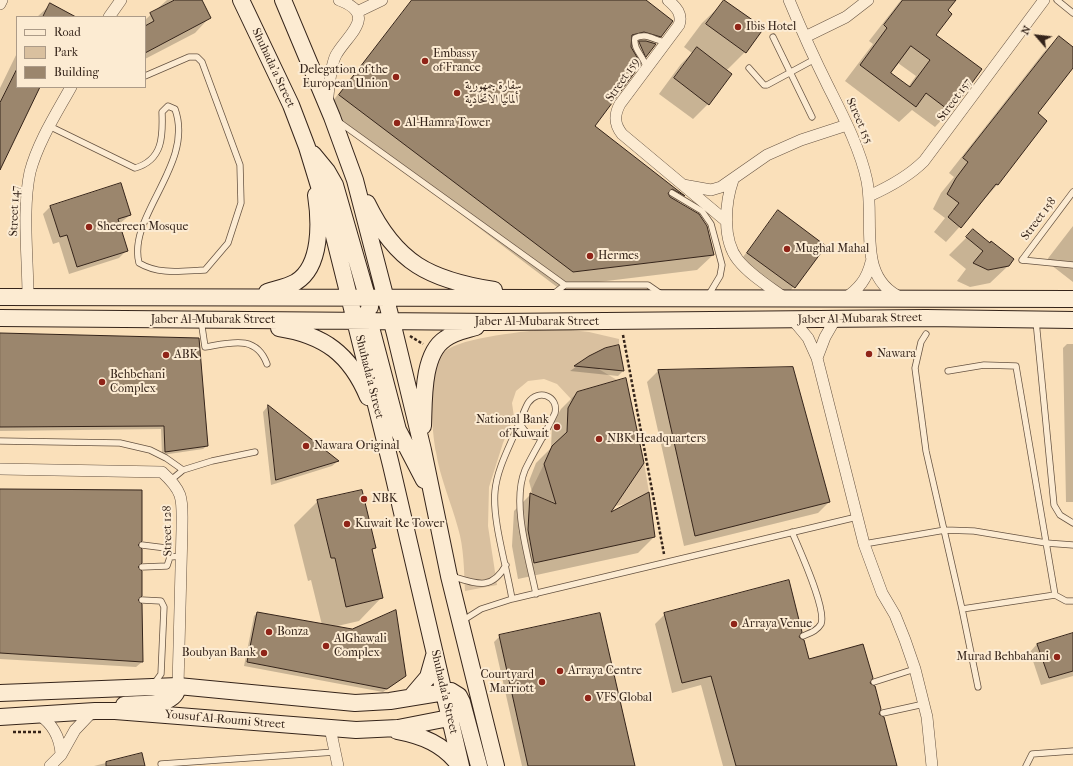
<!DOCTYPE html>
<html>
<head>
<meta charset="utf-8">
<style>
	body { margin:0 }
	#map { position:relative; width:1073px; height:766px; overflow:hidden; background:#fae0ba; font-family:"IM FELL French Canon",serif }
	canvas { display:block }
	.legend { position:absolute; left:16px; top:16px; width:130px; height:72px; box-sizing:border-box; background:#fcebd2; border:1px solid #ac9b88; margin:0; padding:5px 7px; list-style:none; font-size:12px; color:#35241a }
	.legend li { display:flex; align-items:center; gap:8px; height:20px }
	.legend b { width:20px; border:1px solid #ac9b88 }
	.north { position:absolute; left:1017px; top:16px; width:40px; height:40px; -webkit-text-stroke:3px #fcebd2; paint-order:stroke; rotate:298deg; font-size:11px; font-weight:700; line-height:16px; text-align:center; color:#35241a }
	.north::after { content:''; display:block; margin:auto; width:14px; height:18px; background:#35241a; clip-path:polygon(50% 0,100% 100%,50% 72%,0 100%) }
</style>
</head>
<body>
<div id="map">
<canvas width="1073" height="766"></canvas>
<ul class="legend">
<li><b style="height:5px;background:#fcebd2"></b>Road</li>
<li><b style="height:11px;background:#d9c09f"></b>Park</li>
<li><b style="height:11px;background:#9b866d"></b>Building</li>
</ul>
<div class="north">N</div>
</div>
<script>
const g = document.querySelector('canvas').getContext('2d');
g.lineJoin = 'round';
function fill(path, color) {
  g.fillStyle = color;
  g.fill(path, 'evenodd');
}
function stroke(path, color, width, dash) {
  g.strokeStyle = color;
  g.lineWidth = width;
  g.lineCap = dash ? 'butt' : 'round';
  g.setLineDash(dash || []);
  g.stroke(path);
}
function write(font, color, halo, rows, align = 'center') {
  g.font = font + ' "IM FELL French Canon",Amiri,serif';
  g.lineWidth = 4;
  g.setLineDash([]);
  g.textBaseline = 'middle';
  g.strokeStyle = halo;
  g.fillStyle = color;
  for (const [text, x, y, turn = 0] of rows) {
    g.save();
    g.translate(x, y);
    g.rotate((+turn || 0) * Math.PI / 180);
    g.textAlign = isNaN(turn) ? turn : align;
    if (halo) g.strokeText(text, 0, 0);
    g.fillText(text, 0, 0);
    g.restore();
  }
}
fill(new Path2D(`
	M553,328L589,332L619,339V345C605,348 593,353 581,361L582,367L597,368L627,386L633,411C617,387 604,384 577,392L572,400L557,384L544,379L528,381L516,391L512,403L514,417L503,443L489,487L488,526L497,585L465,591C464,570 464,548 458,528C451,502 440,478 436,452C432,430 426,367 444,352C463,336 527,332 553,328Z
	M644,463L649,492L626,504L604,508L571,509L530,493L544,464L632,480Z`), '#d9c09f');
fill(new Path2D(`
	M167,0H200L210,17L195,33L145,59V20Z
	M412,0H644L661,36L653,44L594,126L684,196L677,202L713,255L697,270L557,287L325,111ZM639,29L659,36L638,31Z
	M901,0H955L947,11L935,35L981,70L950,111L935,127L912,110L899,122L845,81L873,44L869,41ZM898,63L916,76L908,87L890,73Z
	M725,1L762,29L745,52L726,71L708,104L693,119L659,94L681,64L692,53L684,47L702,23Z
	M50,5L74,17H37Z
	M1059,37L1073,48V67L1036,113L1046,121L997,185L946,242L934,232L945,218L933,209L941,193L954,177L949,173L1044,52Z
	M17,53V87H40L0,167V88Z
	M51,206L130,215L119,224L127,250L119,258L69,274L59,242L53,244L43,214Z
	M778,211L825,246L787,295L740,261Z
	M1073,226V282L1046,261Z
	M973,231L1008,266L990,283L970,287L957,281L966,269L949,255Z
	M0,334L207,446L203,449L162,455L161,429L0,431Z
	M1067,344H1073V502H1066L1063,348Z
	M590,357L623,371L618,376L570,371Z
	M658,371L829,502L818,513L684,546L647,382Z
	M577,393L608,514L654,537L638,553L518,579L512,546L514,511L530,495L533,496L529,481L536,463L551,448L552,425L561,409Z
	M268,406L338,461L332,466L271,485L263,412Z
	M0,490L137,545L136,600L142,662L136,667L0,659Z
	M318,501L375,547L371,551L382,597L359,621L333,627L405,676L383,692L244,666L254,616L257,613L322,625L311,580L308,581L294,525Z
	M665,614L798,638L808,660L869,683L896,766H723L701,685L672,693L655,624Z
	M1073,634V676L1041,685L1030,652L1037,644Z
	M500,636L634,766H522L494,642Z
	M141,754L144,766H94Z`), '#0003');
const building = new Path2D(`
	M175,0H202L211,18L145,53V26L154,21L150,13Z
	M412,0H646L673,21L661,37L644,32L632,35L631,47L641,64L595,126L685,196L672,189L668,193L670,197L699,214L707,226L714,255L573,272L339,95Z
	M724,0L764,28L746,53L706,24Z
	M903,0H956L948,10L952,14L936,35L982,69L951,112L926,93L916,107L860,65L887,28L884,25ZM911,46L930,60L910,87L891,73Z
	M50,3L76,17H43Z
	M1059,36L1073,47V68L1038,113L1047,121L998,185L996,184L961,228L948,217L959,203L947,194L956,178L968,162L963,158Z
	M639,41H646L656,44L646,57Z
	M697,47L732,74L709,105L674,78Z
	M17,69V87H40L0,170V103Z
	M121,183L131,215L118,219L128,251L77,267L67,235L60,237L50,206Z
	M778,210L826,246L795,288L747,253Z
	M973,229L990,243L991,241L1014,259L1009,266L988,270L973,263L983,251L966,237Z
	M0,333L199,338L208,446L165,452L164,426L0,427Z
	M619,345L624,371L574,366L589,356L605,348Z
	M793,367L830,502L695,536L658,370Z
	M626,378L644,463L611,512L649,492L655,537L534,563L528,530L530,493L556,504L544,464L552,446L567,432L568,408L577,392Z
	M268,405L339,461L276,480Z
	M0,489L142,490V541L138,545L142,549V563L138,567L142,571V596L138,600L142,604L143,662L0,653Z
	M362,490L376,548L372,549L383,598L346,607L335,558H331L317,500Z
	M789,580L802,632L799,637L804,640L809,659L863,644L873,678L870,683L875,686L881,709L879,714L884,717L897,766H736L711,676L682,683L664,613Z
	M396,610L406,676L387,689L247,662L257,612L352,629Z
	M600,613L635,766H528L499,635Z
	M1073,633V671L1049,678L1037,644Z
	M142,753L145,766H106V762Z`);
fill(building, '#9b866d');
stroke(building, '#35241a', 1);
const lane = new Path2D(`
	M1057,0L1073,13
	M773,37L812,117
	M646,67C644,56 633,50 635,38C647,32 654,41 666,42
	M749,68L764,85H767L815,59
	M339,122L565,285H648L661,294
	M49,126L135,168C163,160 163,136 162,112L168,106L175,109C195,164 127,216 139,263C159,275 182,271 205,270L228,243L241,203L240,165L202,62L197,57H189L145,76
	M672,193L702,211L711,224L722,265L720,276L708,296
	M1022,260L1073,192
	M1022,260L1073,265
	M552,295L565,285
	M201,320L205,347C230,343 256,334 267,364
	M1036,321L1054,505L1060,515L1073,523
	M926,334L921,342L915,368L926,451L962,609
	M948,371L984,365L1016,366L1055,595L962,609L978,687
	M520,423C525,434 531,437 543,437
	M0,441L120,443L150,450L166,458L183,470
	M171,480L183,470L212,461L255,452
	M792,532C799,549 827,609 821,624C817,631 810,633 803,636
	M864,544L945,530L974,531L1046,543L1073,545
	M142,545L166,548L170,557L182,556
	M142,567L167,566L170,557
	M451,576C475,583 491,592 506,565
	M1055,595L1066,601H1073
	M512,599C507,568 492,520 495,491C497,469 509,448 517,428C521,420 524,410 528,403C538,388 559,396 555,413C546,433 534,451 525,470C511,504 529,559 536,594
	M142,600L161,601L164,607L161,674L153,685
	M462,621L481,609L512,599L857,517
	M874,682L915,669
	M883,713L924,704
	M161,764L335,752
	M1026,766L1032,754L1073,751`);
const street = new Path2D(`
	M668,0C676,7 683,14 679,25L620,104C614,115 614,124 622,134L726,221
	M789,0C801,29 814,58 828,86C843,116 860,148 867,181C875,223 856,278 902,298
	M0,4L2,0
	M357,12L382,0
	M109,17L121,0
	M805,37L846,17L868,0
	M327,104C329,90 330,66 336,55C347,35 379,15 339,0
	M733,180C725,203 722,240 738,260C751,276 770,287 786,299
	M683,185L711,190L721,187L767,155L801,140L847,125
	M869,196C889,187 908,177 924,161L1044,0
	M28,297C28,259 22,209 30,172C38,142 56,114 71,87
	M844,299C859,289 867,279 871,262
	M793,320L808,338L817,358L864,544L882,593L895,615L905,640L915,669L927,717L932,766
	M817,358L825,337L836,318
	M0,469L162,472C185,493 182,500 182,529L178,686
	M38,714C53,724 60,737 61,754
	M330,728L338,766
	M50,766L61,755L75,730L93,711`);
const secondary = new Path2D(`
	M241,0L291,105L307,147L333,232L391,465L461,766
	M283,0L332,117L355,180L395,334L423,450L449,576L496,766
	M313,154L327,171L335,185L370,307
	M367,203C396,263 430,280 494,290
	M267,292C276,289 287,287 296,282C322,266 320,221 316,195
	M0,297C358,297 715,299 1073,299
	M367,312L398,430L424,480
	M0,318L498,322L926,318L1073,320
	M279,328C324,335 350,354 368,397
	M423,426C424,401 422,354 445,339C454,332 466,330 476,327
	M0,693L178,686L355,703L390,701L451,691L459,696L462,702L479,766
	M411,697L428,677L434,656
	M124,705C141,703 176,708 178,686
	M0,717L95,711H115L356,730L398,728L449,718L458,714
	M397,731C423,736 443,744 459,765`);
stroke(lane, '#665342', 7);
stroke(street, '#665342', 12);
stroke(secondary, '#35241a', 18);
stroke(new Path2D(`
	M623,335L664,554
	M410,336L423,344
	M13,732H42`), '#35241a', 2.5, [3, 2]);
stroke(lane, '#fcebd2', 5.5);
stroke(street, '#fcebd2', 11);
stroke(secondary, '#fcebd2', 16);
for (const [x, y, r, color] of [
	[738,27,4,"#8f2418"],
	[425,61,4,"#8f2418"],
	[396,77,4,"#8f2418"],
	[457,93,4,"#8f2418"],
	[397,123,4,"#8f2418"],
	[89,227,4,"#8f2418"],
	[787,249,4,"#8f2418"],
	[590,256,4,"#8f2418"],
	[869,354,4,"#8f2418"],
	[166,355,4,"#8f2418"],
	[102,382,4,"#8f2418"],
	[557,427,4,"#8f2418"],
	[599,439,4,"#8f2418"],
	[306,446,4,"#8f2418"],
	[364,499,4,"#8f2418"],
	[347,524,4,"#8f2418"],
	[734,624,4,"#8f2418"],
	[269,632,4,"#8f2418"],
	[326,646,4,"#8f2418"],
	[264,653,4,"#8f2418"],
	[1057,657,4,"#8f2418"],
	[560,671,4,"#8f2418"],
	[542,682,4,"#8f2418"],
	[588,698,4,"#8f2418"]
]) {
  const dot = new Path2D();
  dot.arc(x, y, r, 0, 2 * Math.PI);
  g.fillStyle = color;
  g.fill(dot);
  stroke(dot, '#fcebd2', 1.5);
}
write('12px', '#35241a', '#fcebd2', [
	["Ibis Hotel",746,27],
	["Embassy",433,54],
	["of France",433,68],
	["Delegation of the",388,70,"right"],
	["European Union",388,84,"right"],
	["سفارة جمهورية",465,86],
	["ألمانيا الاتحادية",465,100],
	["Al-Hamra Tower",405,123],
	["Sheereen Mosque",97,227],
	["Mughal Mahal",795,249],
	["Hermes",598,256],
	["Nawara",877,354],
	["ABK",174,355],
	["Behbehani",110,375],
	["Complex",110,389],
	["National Bank",549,420,"right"],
	["of Kuwait",549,434,"right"],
	["NBK Headquarters",607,439],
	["Nawara Original",314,446],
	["NBK",372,499],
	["Kuwait Re Tower",355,524],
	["Arraya Venue",742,624],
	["Bonza",277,632],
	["AlGhawali",334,639],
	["Complex",334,653],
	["Boubyan Bank",256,653,"right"],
	["Murad Behbahani",1049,657,"right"],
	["Arraya Centre",568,671],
	["Courtyard",534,675,"right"],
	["Marriott",534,689,"right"],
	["VFS Global",596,698]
], 'left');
write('12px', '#35241a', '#fcebd2', [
	["Shuhada'a Street",273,68,65],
	["Street 159",623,80,-56],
	["Street 157",955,100,-54],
	["Street 155",859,121,66],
	["Street 147",15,211,-88],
	["Street 158",1039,219,-53],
	["Jaber Al-Mubarak Street",860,319,-1],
	["Jaber Al-Mubarak Street",213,320],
	["Jaber Al-Mubarak Street",537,322],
	["Shuhada'a Street",369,377,76],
	["Street 128",168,531,-91],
	["Shuhada'a Street",444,692,77],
	["Yousuf Al-Roumi Street",225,720,5]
]);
</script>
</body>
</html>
